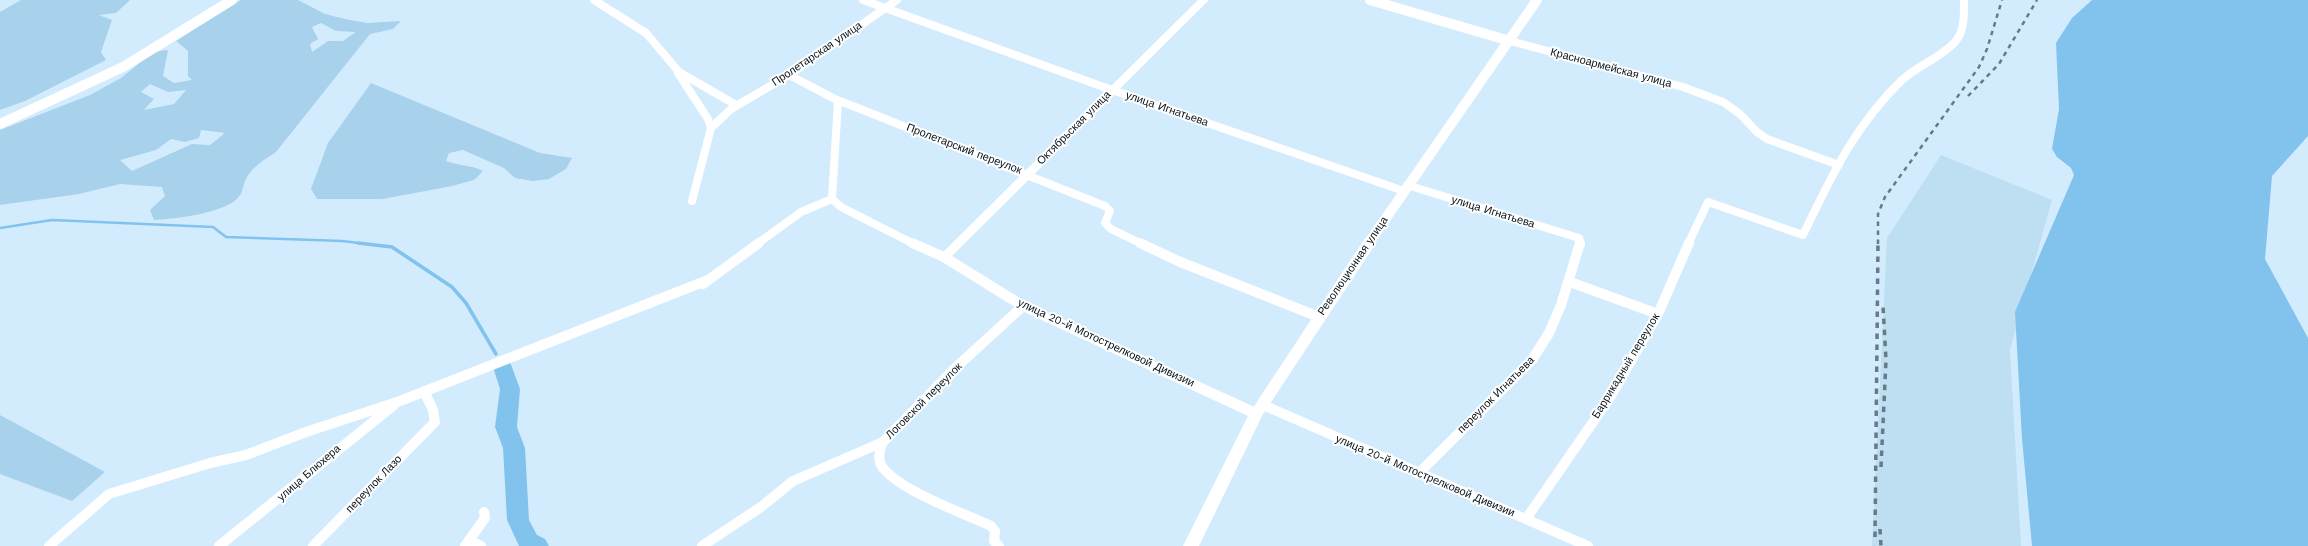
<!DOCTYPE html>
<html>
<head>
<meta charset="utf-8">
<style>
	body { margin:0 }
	canvas { display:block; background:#d2ecfe }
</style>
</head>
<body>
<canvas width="2308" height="546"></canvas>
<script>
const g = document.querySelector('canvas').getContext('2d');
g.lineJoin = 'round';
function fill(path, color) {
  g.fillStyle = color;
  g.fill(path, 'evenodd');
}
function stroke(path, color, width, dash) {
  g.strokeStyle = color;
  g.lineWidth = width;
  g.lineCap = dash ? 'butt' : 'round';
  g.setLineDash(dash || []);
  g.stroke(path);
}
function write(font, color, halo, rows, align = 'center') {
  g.font = font + ' "Work Sans",sans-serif';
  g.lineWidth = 4;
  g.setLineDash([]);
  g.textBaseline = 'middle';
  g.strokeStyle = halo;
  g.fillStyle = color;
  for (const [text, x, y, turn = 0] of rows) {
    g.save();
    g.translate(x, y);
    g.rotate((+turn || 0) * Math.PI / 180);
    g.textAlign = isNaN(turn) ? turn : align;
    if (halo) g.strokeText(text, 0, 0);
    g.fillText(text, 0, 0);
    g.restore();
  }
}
fill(new Path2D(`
	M1941,155L2052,200L2010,350L2021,546H1872L1887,238Z`), '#bedef2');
fill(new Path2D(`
	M21,0H130L116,13L99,15L112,20L101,52L106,60L25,101L0,110V12Z
	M241,0H298L325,14L345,19L367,23L401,21L393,29L370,34L276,152C264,160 251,167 245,181C243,185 243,191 240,195C230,213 173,219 154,220L150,210L165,196L162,187L120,184L79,194L0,205V130L90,95L121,78L153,52L168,50L163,76L174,83L192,80L188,76V51L176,41ZM321,23L336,31L356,32L343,41H328L312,52L310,44L318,39L312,27ZM150,84L168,92L186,90L174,104L144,110L154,99L141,92ZM201,130L225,133L210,145L192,144L132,171L120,160L156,150L171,139L185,142L199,138Z
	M371,83L540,153L572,158L566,169L549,179L533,181L515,178L504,168L463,150L449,153L446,161C459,166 472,165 483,171L474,180L452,186L383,199H317L311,189L328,143Z
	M0,415L105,472L72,501L0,474Z`), '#a8d1ec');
fill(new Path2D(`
	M2092,0H2308V136L2272,176L2265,259L2308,338V546H2032L2022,439L2015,312L2074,175L2071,168L2057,157L2052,149L2059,109L2056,43L2072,18Z`), '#82c3ee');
stroke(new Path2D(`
	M0,228L52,220L213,227L226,237L342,241L367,244`), '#82c3ee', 2.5);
stroke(new Path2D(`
	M358,243L392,247L452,287L466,303L496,354`), '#82c3ee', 3.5);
fill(new Path2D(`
	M503,359L510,362L520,389L517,427L525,448L529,520L537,535L545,539L549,546H519L507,520L503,448L495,427L500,389L493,367L496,362Z`), '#82c3ee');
stroke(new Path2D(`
	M594,0L646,33L679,72L736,105
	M863,0L1112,90L1404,191
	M1510,41L1683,87L1723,102L1740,114L1757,132L1767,139L1839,165
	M678,73L708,119L711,128L692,201
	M789,75L835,99L1105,206L1110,211L1105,223L1111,229L1142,244
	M838,102L832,199L841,207L914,244
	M711,128L731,109L789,75L897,0
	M1407,185L1579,238L1581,244
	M757,244L801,212L832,199
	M1688,244L1708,202L1803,235C1831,177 1855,125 1902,80C1917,66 1940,58 1954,43C1965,32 1964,14 1964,0`), '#fff', 8);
stroke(new Path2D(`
	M912,243L944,257
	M1140,243L1178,261L1319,317
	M1570,282L1658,314
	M703,284L759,243
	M1263,405L1588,546
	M1418,474L1532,360L1549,333L1561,305L1580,243
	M1526,519L1609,399L1658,314L1689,243
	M469,540L481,546
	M49,546L109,494L210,463L246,455L306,432L400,401L708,280
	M219,546L394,405
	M313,546L435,422L433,410L424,391
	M465,546L485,518L484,512
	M702,546L761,507L793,481L883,442
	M999,546L994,541L995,531L991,526C963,513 901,491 883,468C877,461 879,450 883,442L952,371L1023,306`), '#fff', 10);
stroke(new Path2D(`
	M1370,0L1510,41
	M0,124L123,67L232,0
	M1368,244L1537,0`), '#fff', 10);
stroke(new Path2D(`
	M1256,414L1369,243`), '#fff', 12);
fill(new Path2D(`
	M1198,0H1209L952,256L1028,303L1261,410L1263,414L1199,546H1183L1248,416L1018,309L939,260L938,257Z`), '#fff');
stroke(new Path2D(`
	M1968,96L1999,64L2037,0
	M1878,244V214L1885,197L1979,67L1987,49L2002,0`), '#677a86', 2.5, [4.5, 4.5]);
stroke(new Path2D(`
	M1881,467L1886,360L1883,306
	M1880,529L1881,546
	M1875,537L1878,243`), '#677a86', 3.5, [5.5, 5.5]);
write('11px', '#07131a', '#fff', [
	["Пролетарская улица",817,54,-34],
	["Красноармейская улица",1611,68,15],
	["улица Игнатьева",1167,109,19],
	["Октябрьская улица",1074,128,-45],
	["Пролетарский переулок",964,149,21],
	["улица Игнатьева",1493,212,17],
	["Революционная улица",1353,266,-56],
	["улица 20-й Мотострелковой Дивизии",1106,343,25],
	["Баррикадный переулок",1626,366,-59],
	["переулок Игнатьева",1496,395,-45],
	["Логовской переулок",924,401,-45],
	["улица Блюхера",309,473,-41],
	["улица 20-й Мотострелковой Дивизии",1425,476,23],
	["переулок Лазо",374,484,-46]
]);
</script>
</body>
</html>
